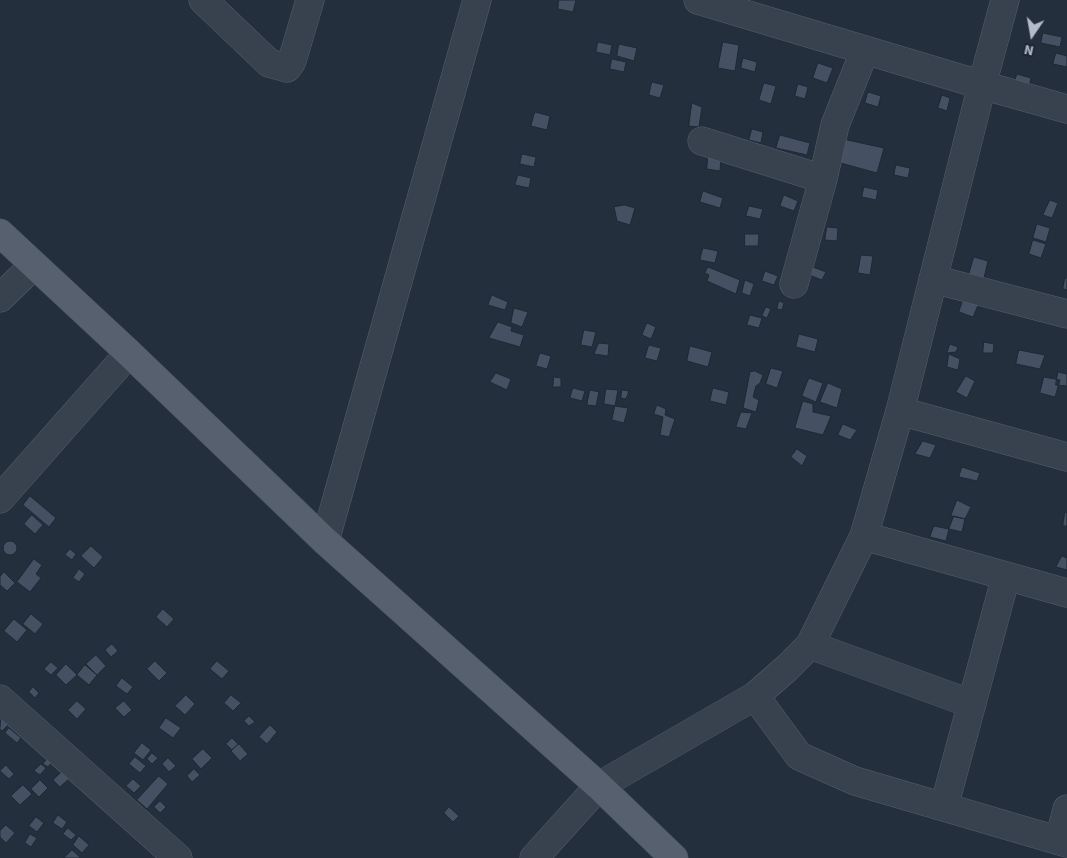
<!DOCTYPE html>
<html>
<head>
<meta charset="utf-8">
<style>
	body { margin:0 }
	#map { position:relative; width:1067px; height:858px; overflow:hidden; background:#242f3e; font-family:"Source Sans 3",sans-serif }
	canvas { display:block }
	.north { position:absolute; left:1007px; top:10px; width:50px; height:50px; -webkit-text-stroke:4px #1d2633; paint-order:stroke; rotate:192deg; font-size:14px; font-weight:700; line-height:20px; text-align:center; color:#b4bcc9 }
	.north::after { content:''; display:block; margin:auto; width:18px; height:22px; background:#b4bcc9; clip-path:polygon(50% 0,100% 100%,50% 72%,0 100%) }
</style>
</head>
<body>
<div id="map">
<canvas width="1067" height="858"></canvas>
<div class="north">N</div>
</div>
<script>
const g = document.querySelector('canvas').getContext('2d');
g.lineJoin = 'round';
function fill(path, color) {
  g.fillStyle = color;
  g.fill(path, 'evenodd');
}
function stroke(path, color, width, dash) {
  g.strokeStyle = color;
  g.lineWidth = width;
  g.lineCap = dash ? 'butt' : 'round';
  g.setLineDash(dash || []);
  g.stroke(path);
}
const building = new Path2D(`
	M559,0H576L573,12L558,9Z
	M1043,33L1062,37L1060,47L1041,43Z
	M598,42L612,45L610,55L596,52Z
	M723,42L739,45L735,71L718,68Z
	M619,44L637,48L634,61L617,56Z
	M1056,53L1067,56V67L1053,64Z
	M743,58L757,62L755,72L741,68Z
	M612,59L626,62L624,72L610,69Z
	M818,63L833,68L827,83L813,78Z
	M1017,74L1031,78L1028,92L1013,88Z
	M652,82L664,85L660,98L649,95Z
	M764,83L776,86L771,104L759,100Z
	M798,84L808,87L805,99L795,96Z
	M868,92L881,96L878,107L865,103Z
	M942,95L950,98L947,111L938,108Z
	M692,103L702,107L699,127L689,126Z
	M535,112L550,116L547,130L531,126Z
	M752,129L763,132L761,143L749,140Z
	M780,135L810,143L807,155L776,148Z
	M843,139L884,148L877,173L837,162Z
	M522,154L536,157L534,167L520,164Z
	M708,157L721,158L720,171L707,169Z
	M896,165L910,168L908,178L894,175Z
	M518,175L531,178L529,188L515,185Z
	M864,187L878,190L876,200L862,197Z
	M703,191L723,198L720,208L700,202Z
	M784,195L798,201L794,211L780,206Z
	M1050,200L1058,203L1052,218L1043,215Z
	M625,205L635,208L630,225L617,221L614,207Z
	M749,206L763,209L760,219L746,216Z
	M1037,224L1050,228L1046,242L1033,238Z
	M827,227L838,228L837,241L825,240Z
	M745,234H759L758,246H745Z
	M1033,240L1046,244L1041,258L1029,254Z
	M703,248L718,251L715,263L700,260Z
	M861,255L873,256L870,275L858,273Z
	M974,257L988,261L984,278L969,274Z
	M708,267L740,280L736,294L707,281L709,275L705,273Z
	M813,267L826,272L822,280L809,275Z
	M765,271L778,276L774,285L762,281Z
	M1065,278H1067V290L1063,289Z
	M745,280L754,284L750,296L742,293Z
	M492,295L508,302L505,310L488,305Z
	M964,297L979,303L973,317L959,312Z
	M779,301L784,303L782,310L777,309Z
	M766,307L771,309L767,318L762,316Z
	M514,308L528,312L522,327L511,323Z
	M750,315L762,318L759,328L747,325Z
	M498,322L512,327L511,331L524,335L520,347L489,338Z
	M647,323L656,327L651,339L642,335Z
	M584,330L596,332L592,347L581,345Z
	M799,334L818,339L815,352L796,347Z
	M984,342L994,344L993,353H983Z
	M599,343L609,344L608,356L594,354Z
	M950,344L958,347L956,352L947,353Z
	M649,345L661,348L657,361L645,358Z
	M690,346L712,352L708,367L687,361Z
	M1019,350L1045,355L1040,369L1016,364Z
	M540,353L551,356L547,369L536,366Z
	M949,354L960,359L958,370L947,367Z
	M771,368L783,371L777,388L766,384Z
	M755,371L763,375L760,383L756,386L753,397L759,400L756,412L743,408L750,372Z
	M1058,372L1067,374V386L1056,385Z
	M496,373L511,379L507,390L490,382Z
	M966,376L975,381L967,398L956,392Z
	M554,377L561,378V387H553Z
	M1044,377L1060,380L1055,397L1040,393Z
	M809,378L823,383L816,402L802,396Z
	M828,383L842,389L837,408L820,402Z
	M573,388L585,391L582,401L570,398Z
	M713,388L729,392L726,405L710,401Z
	M606,389L618,390L615,406L604,404Z
	M590,390L599,392L596,406L587,405Z
	M622,390L629,391L626,399L621,398Z
	M803,401L813,404V412L831,416L823,435L795,428Z
	M657,405L666,409L665,415L675,419L669,437L660,435L663,417L654,414Z
	M615,406L628,408L624,423L612,420Z
	M741,412L752,413L746,429L736,427Z
	M843,424L857,430L850,440L838,435Z
	M923,441L936,445L930,458L915,454Z
	M797,449L807,456L802,466L791,457Z
	M962,467L980,473L977,481L959,477Z
	M30,496L56,518L49,527L23,505Z
	M957,500L971,507L965,519L951,516Z
	M1065,512L1067,513V526H1063Z
	M32,515L43,525L35,534L24,524Z
	M954,516L965,519L962,532L949,529Z
	M934,526L949,529L946,541L930,537Z
	M3 548a7 7 0 1 1 14 0a7 7 0 1 1-14 0Z
	M91,546L103,557L94,568L81,556Z
	M70,549L76,554L72,560L65,555Z
	M1062,556L1067,558V570L1056,567Z
	M34,559L42,565L36,574L41,578L30,592L17,582Z
	M79,569L85,574L79,582L73,578Z
	M4,572L15,583L7,591L0,585V577Z
	M163,609L174,619L167,627L156,617Z
	M31,614L43,624L35,634L23,624Z
	M14,619L27,630L17,642L4,631Z
	M112,644L118,651L111,657L105,650Z
	M96,655L106,666L97,675L86,664Z
	M155,661L167,673L159,681L147,669Z
	M217,661L229,671L222,679L210,669Z
	M51,662L58,668L51,675L44,669Z
	M66,664L77,675L66,685L56,675Z
	M85,665L97,675L89,685L77,675Z
	M122,678L133,687L127,694L116,686Z
	M33,687L39,693L35,698L29,692Z
	M186,695L195,704L185,715L175,706Z
	M231,695L241,703L233,711L224,703Z
	M77,701L86,709L77,719L68,710Z
	M124,701L132,710L124,717L115,708Z
	M249,716L255,722L249,726L244,721Z
	M166,718L181,728L173,738L159,728Z
	M1,719L8,725L2,731L0,729Z
	M270,725L277,732L267,744L259,737Z
	M9,728L21,738L17,743L5,733Z
	M232,738L238,744L232,750L226,744Z
	M142,743L151,750L143,760L134,753Z
	M239,744L248,754L240,761L231,751Z
	M203,749L212,758L201,769L192,759Z
	M152,753L158,758L152,764L147,759Z
	M135,757L146,766L140,773L129,764Z
	M168,758L176,766L169,772L162,764Z
	M47,759L51,763L48,767L43,764Z
	M41,764L46,768L40,775L34,771Z
	M6,765L14,774L9,779L0,771Z
	M194,769L200,775L192,782L187,776Z
	M64,770L71,777L60,787L53,780Z
	M159,776L168,784L147,809L137,800Z
	M133,779L141,786L134,793L126,786Z
	M40,780L48,788L39,797L31,789Z
	M23,785L32,794L20,805L11,796Z
	M160,801L166,807L160,813L154,807Z
	M449,807L459,816L453,822L444,813Z
	M58,815L67,822L62,829L53,823Z
	M36,817L44,823L37,832L29,826Z
	M6,825L15,833L6,843L0,837V831Z
	M68,828L76,835L71,840L63,834Z
	M30,834L37,838L31,847L25,843Z
	M79,836L89,845L82,853L73,845Z
	M72,850L80,857L79,858H64Z`);
fill(building, '#455162');
stroke(building, '#1f2835', 1);
const minor = new Path2D(`
	M203,0L269,63L287,68L292,61L310,0
	M698,0L982,85L1067,109
	M702,141L823,179
	M933,279L1067,314
	M794,284L823,179L835,125L865,50
	M0,298L34,265
	M900,411L1067,457
	M0,499L129,353
	M864,536L1067,593
	M325,541L477,0
	M810,645L972,704
	M755,696L799,756L855,781L1067,843
	M0,699L178,858
	M944,807L1006,576
	M1059,841L1067,809
	M534,858L599,786L755,696L787,668L810,645L864,536L900,411L982,85L1005,0`);
const major = new Path2D(`
	M0,233L129,353L325,541L599,786L674,858`);
stroke(minor, '#565f6c', 29);
stroke(major, '#414a57', 29);
stroke(minor, '#38414e', 28);
stroke(major, '#56606e', 28);
</script>
</body>
</html>
